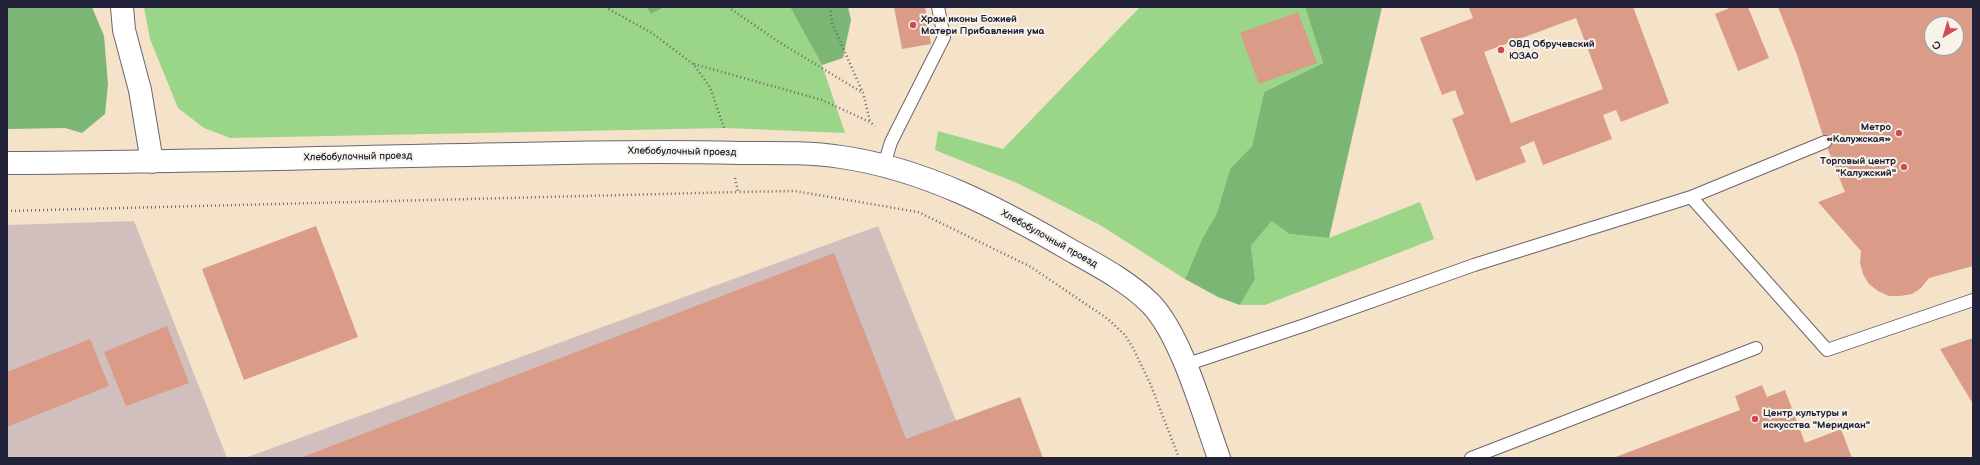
<!DOCTYPE html>
<html>
<head>
<meta charset="utf-8">
<style>
	body { margin:0 }
	#map { position:relative; width:1980px; height:465px; overflow:hidden; background:#f4e2c9; font-family:"Balsamiq Sans",sans-serif }
	canvas { display:block }
	.frame { position:absolute; inset:0; border:8px solid #22223b; pointer-events:none }
	.north { position:absolute; left:1924px; top:16px; width:40px; height:40px; box-sizing:border-box; background:#f7f3e8; border:1px solid #a29fa3; border-radius:50%; rotate:218deg; font-size:11px; font-weight:700; line-height:16px; text-align:center; color:#22223b }
	.north::after { content:''; display:block; margin:auto; width:14px; height:18px; background:#d1495b; clip-path:polygon(50% 0,100% 100%,50% 72%,0 100%) }
</style>
</head>
<body>
<div id="map">
<canvas width="1980" height="465"></canvas>
<div class="frame"></div>
<div class="north">С</div>
</div>
<script>
const g = document.querySelector('canvas').getContext('2d');
g.lineJoin = 'round';
function fill(path, color) {
  g.fillStyle = color;
  g.fill(path, 'evenodd');
}
function stroke(path, color, width, dash) {
  g.strokeStyle = color;
  g.lineWidth = width;
  g.lineCap = dash ? 'butt' : 'round';
  g.setLineDash(dash || []);
  g.stroke(path);
}
function write(font, color, halo, rows, align = 'center') {
  g.font = font + ' "Balsamiq Sans",sans-serif';
  g.lineWidth = 4;
  g.setLineDash([]);
  g.textBaseline = 'middle';
  g.strokeStyle = halo;
  g.fillStyle = color;
  for (const [text, x, y, turn = 0] of rows) {
    g.save();
    g.translate(x, y);
    g.rotate((+turn || 0) * Math.PI / 180);
    g.textAlign = isNaN(turn) ? turn : align;
    if (halo) g.strokeText(text, 0, 0);
    g.fillText(text, 0, 0);
    g.restore();
  }
}
fill(new Path2D(`
	M134,221L227,458H7V225Z
	M878,226L971,458H245Z`), '#d1bfbd');
fill(new Path2D(`
	M144,7H646L651,14L665,7H790L822,65L845,133L726,128L230,138L204,128L178,108L150,39Z
	M1140,7H1305L1323,63L1264,92L1252,146L1230,169L1217,213L1202,239L1185,279L1100,225L1017,183L935,150L938,131L1003,149Z
	M1420,202L1434,239L1265,305H1240L1255,279L1251,246L1272,221L1289,234L1329,238Z`), '#9bd588');
fill(new Path2D(`
	M7,7H92L104,36L108,84L105,114L82,133L65,128L7,129Z
	M646,7H665L651,14Z
	M790,7H848L851,20L843,58L822,65Z
	M1305,7H1382L1329,238L1289,234L1272,221L1251,246L1255,279L1240,305L1218,297L1185,279L1202,239L1217,213L1230,169L1252,146L1264,92L1323,63Z`), '#7cb674');
fill(new Path2D(`
	M894,7H925L931,44L902,49Z
	M1472,7H1633L1669,103L1621,122L1616,110L1603,115L1612,139L1543,165L1534,141L1520,147L1526,162L1476,181L1452,119L1464,114L1455,90L1442,95L1420,38L1473,18L1469,8ZM1576,18L1603,89L1511,123L1484,52Z
	M1732,7H1748L1769,58L1738,71L1715,14Z
	M1778,7H1973V266L1929,278L1921,288L1912,294L1900,296H1889L1878,291L1869,284L1863,274L1860,263L1861,251L1818,202L1845,192L1825,142L1797,55ZM1932,24H1956V48H1932Z
	M1298,12L1317,63L1259,84L1240,33Z
	M316,226L358,337L244,380L202,269Z
	M834,253L906,439L1020,397L1043,458H300Z
	M167,326L189,383L126,406L104,352Z
	M1973,338V404L1940,349Z
	M90,339L109,386L7,427V372Z
	M1762,385L1767,397L1785,390L1805,443L1841,429L1852,458H1613L1740,410L1735,396Z`), '#da9c88');
const service = new Path2D(`
	M884,165L891,142L944,37L938,7
	M1691,197L1827,350L1973,300
	M1185,365L1308,324L1474,265L1691,197L1825,142
	M1471,458L1756,348`);
const tertiary = new Path2D(`
	M122,7L124,30L140,90L152,162
	M7,163C177,162 346,157 516,154C591,152 665,151 740,153C773,153 808,152 841,157C925,169 1000,209 1072,251C1099,266 1129,282 1151,304C1182,337 1203,414 1219,458`);
stroke(service, '#6c656d', 14);
stroke(tertiary, '#6c656d', 24);
stroke(new Path2D(`
	M605,7L652,33L693,64L710,87L724,128
	M728,7L779,42L863,93
	M830,7L832,23L863,93L870,121
	M694,64L822,100L870,122L875,126
	M735,178L738,192L795,191L918,212L1031,267L1108,319L1125,335L1133,348L1150,383L1179,458
	M7,211L738,192`), '#6c656d', 2.5, [1, 3]);
stroke(service, '#fff', 12);
stroke(tertiary, '#fff', 22);
for (const [x, y, r, color] of [
	[913,25,4,"#d1495b"],
	[1501,50,4,"#d1495b"],
	[1899,133,4,"#d1495b"],
	[1904,167,4,"#d1495b"],
	[1755,419,4,"#d1495b"]
]) {
  const dot = new Path2D();
  dot.arc(x, y, r, 0, 2 * Math.PI);
  g.fillStyle = color;
  g.fill(dot);
  stroke(dot, '#f7f3e8', 1.5);
}
write('bold 10px', '#22223b', '#f7f3e8', [
	["Храм иконы Божией",921,19],
	["Матери Прибавления ума",921,31],
	["ОВД Обручевский",1509,44],
	["ЮЗАО",1509,56],
	["Метро",1891,127,"right"],
	["«Калужская»",1891,139,"right"],
	["Торговый центр",1896,161,"right"],
	["\"Калужский\"",1896,173,"right"],
	["Центр культуры и",1763,413],
	["искусства \"Меридиан\"",1763,425]
], 'left');
write('10px', '#22223b', '#f7f3e8', [
	["Хлебобулочный проезд",682,152,1],
	["Хлебобулочный проезд",358,157,-1],
	["Хлебобулочный проезд",1049,239,29]
]);
</script>
</body>
</html>
